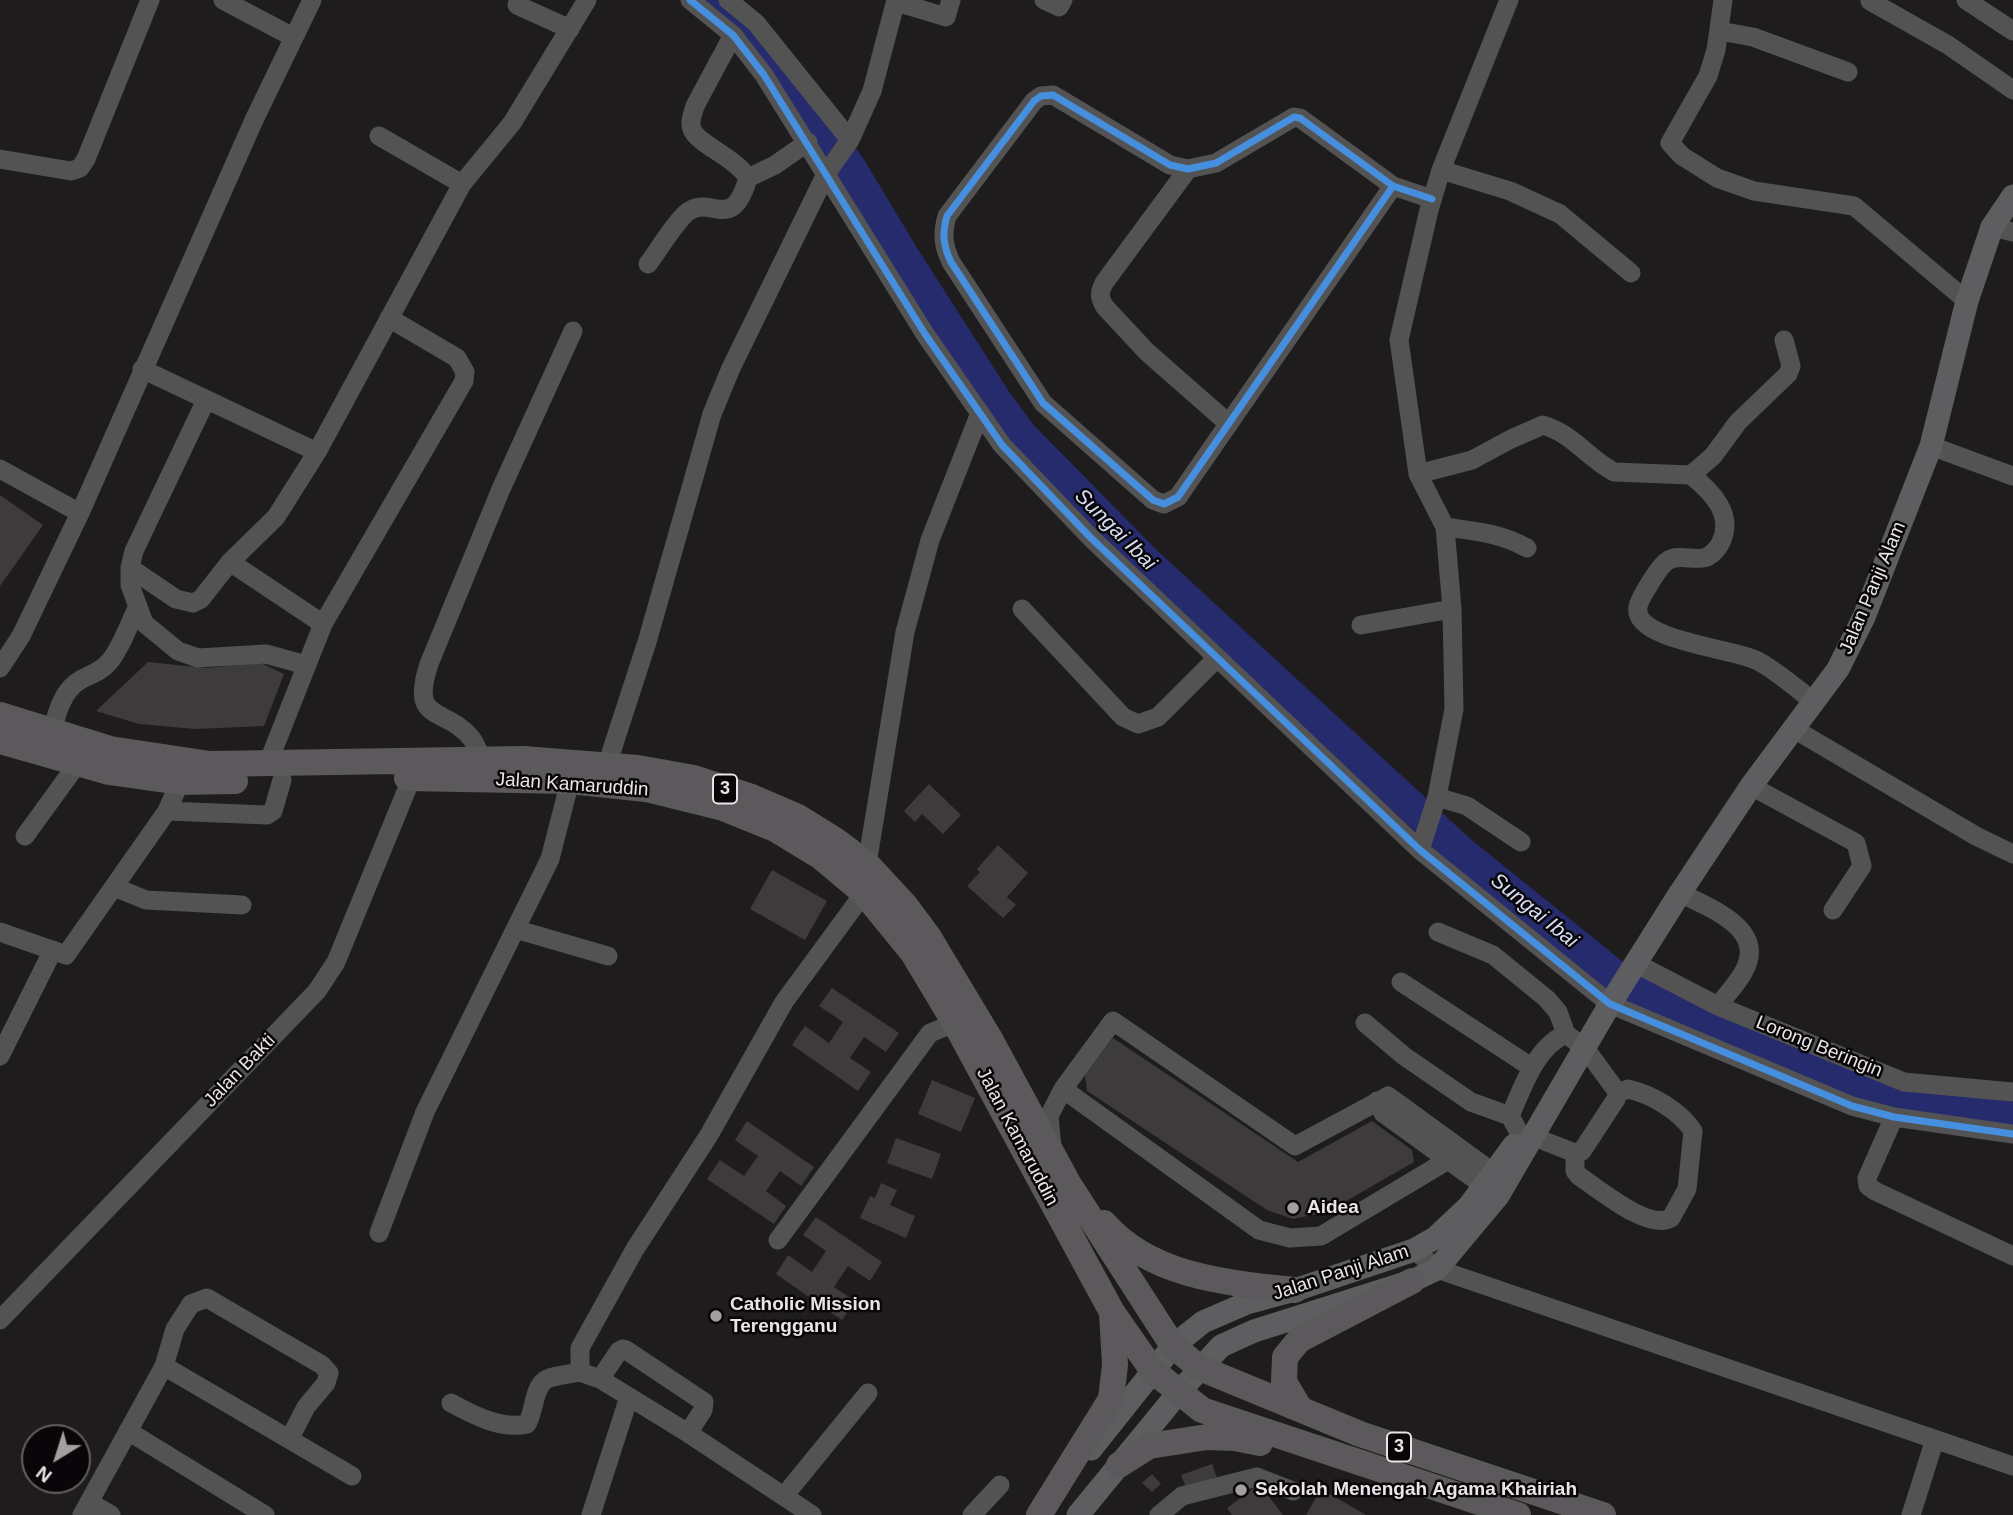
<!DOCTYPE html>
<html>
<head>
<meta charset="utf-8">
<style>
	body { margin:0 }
	#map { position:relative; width:2013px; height:1515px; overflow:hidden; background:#1f1c1e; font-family:Helvetica,sans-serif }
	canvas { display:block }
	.north { position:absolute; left:21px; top:1424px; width:70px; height:70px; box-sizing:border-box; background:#080608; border:2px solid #625f61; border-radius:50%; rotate:218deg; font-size:19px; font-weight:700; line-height:28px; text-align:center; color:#e8e4e7 }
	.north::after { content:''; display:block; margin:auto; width:24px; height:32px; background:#a29ea1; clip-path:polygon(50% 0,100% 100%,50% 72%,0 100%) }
</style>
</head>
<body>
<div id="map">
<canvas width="2013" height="1515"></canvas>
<div class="north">N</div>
</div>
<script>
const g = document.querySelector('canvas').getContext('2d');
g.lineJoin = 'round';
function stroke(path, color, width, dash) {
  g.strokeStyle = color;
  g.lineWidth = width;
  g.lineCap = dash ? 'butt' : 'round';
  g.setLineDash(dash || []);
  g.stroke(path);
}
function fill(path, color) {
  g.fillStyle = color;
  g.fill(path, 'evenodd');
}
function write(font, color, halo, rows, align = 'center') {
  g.font = font + ' Helvetica,sans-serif';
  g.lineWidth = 5;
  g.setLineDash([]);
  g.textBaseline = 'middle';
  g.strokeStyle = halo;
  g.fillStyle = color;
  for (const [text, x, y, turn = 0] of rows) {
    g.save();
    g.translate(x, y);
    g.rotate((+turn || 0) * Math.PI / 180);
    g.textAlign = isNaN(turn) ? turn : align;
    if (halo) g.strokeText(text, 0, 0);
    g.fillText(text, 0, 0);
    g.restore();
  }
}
stroke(new Path2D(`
	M711,0L759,38L851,169L905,259L996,401L1022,436L1145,561L1461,852L1615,976
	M1635,990L1820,1074L1889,1100L2013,1118`), '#262b6e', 32);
fill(new Path2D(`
	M0,495L43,525L0,586Z
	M148,662L206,668L261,663L284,674L264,726L195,729L139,724L96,711Z
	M929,784L961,815L943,834L922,814L915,822L904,811Z
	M998,845L1028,873L1007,897L1016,905L1003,918L967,886L980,872L977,869Z
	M772,870L827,901L805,940L750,909Z
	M832,988L899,1033L886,1052L864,1037L850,1058L871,1072L858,1091L792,1045L805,1026L829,1043L843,1022L819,1006Z
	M1113,1038L1298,1162L1372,1121L1412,1150L1414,1162L1327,1212L1293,1219L1267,1210L1087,1091L1085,1075Z
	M932,1080L975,1098L961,1132L918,1114Z
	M747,1121L814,1167L801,1186L780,1171L766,1191L786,1206L774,1224L707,1179L720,1160L744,1176L758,1156L735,1140Z
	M896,1138L941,1154L932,1179L887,1163Z
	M881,1183L897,1190L890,1205L915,1216L906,1238L860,1218L870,1196L875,1198Z
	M816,1217L882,1262L870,1281L848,1266L834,1287L855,1301L842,1320L776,1274L788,1255L812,1272L826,1251L803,1235Z
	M1212,1464L1217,1478L1187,1490L1181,1475Z
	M1152,1474L1161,1484L1152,1492L1142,1483Z
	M1259,1484L1283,1515H1232L1227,1508Z
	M1321,1489L1366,1515H1306Z`), '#3e3b3d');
stroke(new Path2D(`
	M223,0L293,37
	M690,0L733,35L764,75L925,334L1002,445L1090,537L1420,850L1610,1004L1852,1106L1894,1117L2013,1134
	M728,0L756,23L850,140
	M1044,0L1059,7L1063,0
	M1723,0L1716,50L1708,76L1670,143L1682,156L1717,178L1754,191L1854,206L1967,301
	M1966,0L2013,31
	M1870,1L1948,45L2013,90
	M896,2L946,17L951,0
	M517,5L570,29
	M1719,31L1753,37L1848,72
	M379,136L462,184
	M0,159L71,171L80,168L86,159L150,0
	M1188,169L1104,283C1099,293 1099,297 1105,307L1147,352L1229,424
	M1441,170L1510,191L1560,214L1631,273
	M748,178L775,165L808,142
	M1393,186L1178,497L1164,504L1153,500L1043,403L951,262C943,245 942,234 947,216L1034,101L1041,96L1053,95L1170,165L1188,169L1216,163L1294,117L1300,118L1393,186L1432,199
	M1992,227L2013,232
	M648,264C657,252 678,218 689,211C713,196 732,233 748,178C735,157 697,144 692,129C689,122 693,113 695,106L733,35
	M142,369L317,452
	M206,400L134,551L130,568V585L144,623L178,651L198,658L266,654L306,665
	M1931,446L2013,476
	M0,469L80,513
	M1418,474L1472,460L1511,439L1543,425C1575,435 1586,457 1614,472L1691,475L1713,456L1738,422L1788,374L1791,366L1784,340
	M1691,475C1712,492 1734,514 1721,542C1719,547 1713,554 1707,557C1695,562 1677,552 1666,562C1659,567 1639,599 1638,607C1632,641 1738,649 1758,661C1778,672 1796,688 1814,702
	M1445,527C1474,531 1501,533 1527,548
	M230,562L323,624L268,763
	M130,568L176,599L193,603L201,599L230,562L276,517L317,452L462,184L512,123L587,0
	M1022,609L1123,717L1138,724L1158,717L1217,658
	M323,624L464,381L465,372L457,358L389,318
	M1361,625L1452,609
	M0,668L21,636L80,513L254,120L312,0
	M1794,729L1976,836L2013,854
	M52,731C57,712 63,689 82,679C92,674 102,671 110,661C122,646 129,624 138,606
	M482,759C479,753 476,745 472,739C445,705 409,725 429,664L501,489L573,331
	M607,765L647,642L712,414L731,368L826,174L850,140L872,91L896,0
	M1751,786L1856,843L1862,866L1833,910
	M1437,797L1467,806L1521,842
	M167,811L267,815L273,811L282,780
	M25,836L78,763
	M1420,850L1437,797L1454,709L1452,609L1445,527L1418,474L1399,340L1429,210L1441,170L1509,0
	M867,864L905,632L930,540L980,413
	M114,887L146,900L242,905
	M1680,893C1709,908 1767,928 1744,971C1738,983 1726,995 1718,1006
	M515,929L608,956
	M0,932L66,955L167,811L180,782
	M1438,932L1493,955L1547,999L1558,1012L1566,1034L1585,1048L1618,1093L1616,1099L1582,1151L1575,1153L1534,1137
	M1635,963L1718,1006L1904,1082L2013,1092
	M1401,982L1531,1067
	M1365,1023L1404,1056L1471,1102L1510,1116
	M0,1056L53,950
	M1377,1101L1383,1113L1448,1160
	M1894,1117L1867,1178L1868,1186L1875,1191L2013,1256
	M1521,1136L1510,1116C1522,1089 1536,1046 1566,1034
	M1052,1147L1049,1116L1063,1089
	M1575,1153V1171L1579,1176C1599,1189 1648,1231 1671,1218L1687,1189L1693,1131C1680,1111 1651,1094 1628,1089L1618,1093
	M1494,1193L1448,1160L1321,1236L1290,1238L1259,1230L1063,1089L1113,1021L1295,1146L1388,1096L1506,1182
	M379,1233L425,1112L550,859L570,781
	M778,1240L930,1033L955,1023
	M1414,1250L1437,1269L2013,1466
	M0,1320L317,991L336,962L412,777
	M164,1366L352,1476
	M600,1379L619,1351L623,1349L626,1350L704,1402L703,1410L688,1433
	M451,1403C473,1415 502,1430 527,1424C535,1411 533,1386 547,1379C557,1375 570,1374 580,1372
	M128,1431L265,1515
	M784,1496L868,1393
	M89,1502L111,1515
	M82,1515L164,1366L175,1329L191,1304L207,1298L322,1365L329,1373L326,1383L306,1407L290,1438
	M591,1515L629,1397
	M812,1515L688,1433L600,1379L580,1372V1348L635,1249L709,1135L784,1002L864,893
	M972,1515L1000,1485
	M1159,1515L1182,1496L1257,1477L1293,1491
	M1911,1515L1935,1439`), '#535353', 19);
stroke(new Path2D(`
	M1091,1449L1173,1346L1203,1322L1247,1303L1295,1290L1414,1250L1435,1238L1469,1206L1514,1145
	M1078,1515L1179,1392L1221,1346L1254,1331L1412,1281L1437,1269L1498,1196L1610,1004L1680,893L1751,786L1838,669L1864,617L1931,446L1967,301L1992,227L2013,196`), '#5e5d5f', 23);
stroke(new Path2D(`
	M0,715L110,749L210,764L523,759L638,768L694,778L749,796L798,817L835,840L867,864L905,905L928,936L990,1039L1068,1183L1173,1346L1200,1368L1360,1434L1603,1515
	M0,741L109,772L180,782L235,781
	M407,778L570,781L646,789L723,808L775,829L821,857L864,893L913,953L955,1023L1112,1312L1153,1371L1202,1410L1518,1515
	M1104,1223C1151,1277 1228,1283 1295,1290
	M1300,1409L1284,1382L1285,1357L1299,1340L1412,1281
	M1119,1465L1149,1446L1207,1437L1235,1438L1260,1443
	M1039,1515L1111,1399L1115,1365L1112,1313`), '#5b595b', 26);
stroke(new Path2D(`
	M690,0L733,35L764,75L925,334L1002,445L1090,537L1420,850L1610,1004L1852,1106L1894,1117L2013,1134
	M1393,186L1178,497L1164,504L1153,500L1043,403L951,262C943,245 942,234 947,216L1034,101L1041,96L1053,95L1170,165L1188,169L1216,163L1294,117L1300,118L1393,186L1432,199`), '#468fdf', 7);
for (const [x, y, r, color] of [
	[1293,1208,7,"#a29ea1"],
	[716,1316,7,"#a29ea1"],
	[1241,1490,7,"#a29ea1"]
]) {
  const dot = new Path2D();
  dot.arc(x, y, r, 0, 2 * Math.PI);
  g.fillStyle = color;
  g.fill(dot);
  stroke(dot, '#080608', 2.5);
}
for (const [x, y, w] of [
	[725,789,24],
	[1399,1447,24]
]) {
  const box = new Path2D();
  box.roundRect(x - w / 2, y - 14.5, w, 29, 5);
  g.fillStyle = '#080608';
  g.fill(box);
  stroke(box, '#e8e4e7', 2);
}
write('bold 18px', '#e8e4e7', null, [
	["3",725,789],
	["3",1399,1447]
]);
write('19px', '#e8e4e7', '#080608', [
	["Jalan Panji Alam",1873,588,-67],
	["Jalan Kamaruddin",572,785,4],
	["Lorong Beringin",1819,1047,22],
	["Jalan Bakti",240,1071,-46],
	["Jalan Kamaruddin",1017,1137,62],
	["Jalan Panji Alam",1341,1273,-18]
]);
write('bold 19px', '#e8e4e7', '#080608', [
	["Aidea",1307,1208],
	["Catholic Mission",730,1305],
	["Terengganu",730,1327],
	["Sekolah Menengah Agama Khairiah",1255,1490]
], 'left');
write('italic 21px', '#d7ddf3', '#080608', [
	["Sungai Ibai",1115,530,45],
	["Sungai Ibai",1534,911,39]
]);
</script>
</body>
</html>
